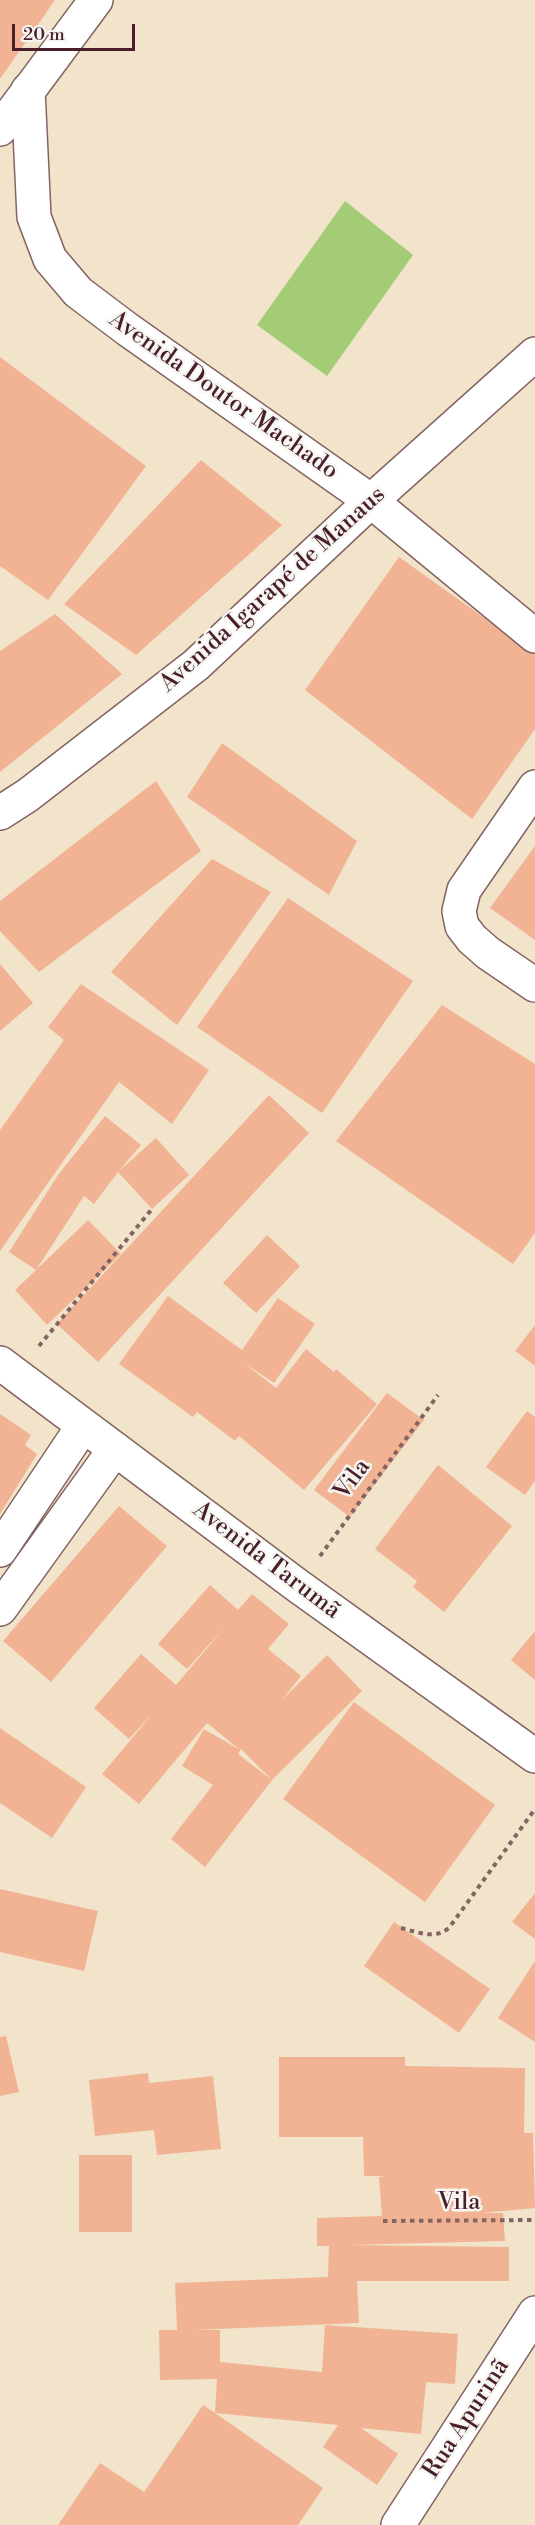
<!DOCTYPE html>
<html>
<head>
<meta charset="utf-8">
<style>
	body { margin:0 }
	#map { position:relative; width:535px; height:2525px; overflow:hidden; background:#f1e4ca; font-family:"Libre Bodoni",serif }
	canvas { display:block }
	.scale { position:absolute; left:12px; top:24px; width:123px; height:27px; box-sizing:border-box; border:3px solid #4a1f2b; border-top:0; padding-left:8px; font-size:18px; line-height:21px; white-space:nowrap; color:#4a1f2b; -webkit-text-stroke:4px #f6f6f2; paint-order:stroke }
</style>
</head>
<body>
<div id="map">
<canvas width="535" height="2525"></canvas>
<div class="scale">20 m</div>
</div>
<script>
const g = document.querySelector('canvas').getContext('2d');
g.lineJoin = 'round';
function fill(path, color) {
  g.fillStyle = color;
  g.fill(path, 'evenodd');
}
function stroke(path, color, width, dash) {
  g.strokeStyle = color;
  g.lineWidth = width;
  g.lineCap = dash ? 'butt' : 'round';
  g.setLineDash(dash || []);
  g.stroke(path);
}
function write(font, color, halo, rows, align = 'center') {
  g.font = font + ' "Libre Bodoni",serif';
  g.lineWidth = 5;
  g.setLineDash([]);
  g.textBaseline = 'middle';
  g.strokeStyle = halo;
  g.fillStyle = color;
  for (const [text, x, y, turn = 0] of rows) {
    g.save();
    g.translate(x, y);
    g.rotate((+turn || 0) * Math.PI / 180);
    g.textAlign = isNaN(turn) ? turn : align;
    if (halo) g.strokeText(text, 0, 0);
    g.fillText(text, 0, 0);
    g.restore();
  }
}
fill(new Path2D(`
	M345,201L413,255L327,376L257,325Z`), '#a4cc77');
fill(new Path2D(`
	M0,0H55L0,79Z
	M0,357L146,466L48,600L0,566Z
	M201,460L282,525L136,655L64,604Z
	M399,557L535,654V729L472,819L305,690Z
	M55,614L122,674L0,772V651Z
	M222,743L357,841L329,895L187,797Z
	M156,781L201,851L39,972L0,931V901Z
	M535,846V940L490,908Z
	M212,859L271,892L177,1025L111,972Z
	M288,898L413,981L322,1113L197,1027Z
	M0,964L33,1003L0,1031Z
	M81,984L209,1070L172,1124L119,1082L0,1251V1130L64,1040L48,1027Z
	M442,1005L535,1064V1233L513,1264L336,1141Z
	M269,1095L309,1133L98,1362L57,1324Z
	M105,1116L141,1145L118,1172L156,1138L189,1175L152,1209L118,1172L94,1204L84,1196L36,1270L88,1220L121,1254L47,1325L15,1290L36,1270L9,1252L58,1175Z
	M267,1235L300,1266L256,1313L223,1283Z
	M168,1296L242,1350L278,1298L315,1324L274,1383L244,1363L276,1388L306,1349L334,1372L336,1369L377,1404L304,1490L239,1436L235,1441L197,1412L193,1417L119,1364Z
	M535,1325V1366L515,1351Z
	M387,1393L424,1420L350,1517L314,1490Z
	M527,1411L535,1417V1481L525,1495L486,1467Z
	M0,1414L31,1435L25,1445L37,1454L0,1514Z
	M438,1465L512,1526L444,1612L413,1587L417,1581L375,1549Z
	M119,1506L167,1546L51,1682L3,1641Z
	M210,1585L238,1610L252,1594L289,1624L268,1649L301,1676L281,1701L327,1655L362,1691L272,1780L241,1749L238,1754L272,1780L205,1867L171,1839L213,1785L182,1766L204,1729L240,1750L207,1723L139,1804L102,1774L154,1712L129,1739L94,1708L141,1654L176,1685L225,1627L187,1669L158,1644Z
	M535,1631V1680L511,1660Z
	M354,1702L495,1805L425,1902L283,1799Z
	M0,1728L86,1787L52,1838L0,1803Z
	M0,1889L98,1911L84,1971L0,1952Z
	M535,1893V1939L512,1922Z
	M394,1922L490,1989L459,2033L364,1966Z
	M535,1961V2042L498,2018Z
	M6,2036L19,2092L0,2096V2037Z
	M279,2057H405V2066L525,2068L524,2133H533L535,2208L481,2213H503L505,2241L347,2245L509,2247V2281H357L359,2323L193,2330H220V2362L322,2372L325,2325L458,2334L455,2384L426,2382L421,2434L361,2428L398,2454L377,2485L323,2447L338,2425L215,2413L323,2488L298,2525H58L100,2463L144,2492L203,2405L215,2413L217,2379L160,2380L159,2330H177L175,2283L328,2277L329,2246H317V2218L382,2216L379,2177L386,2176H364L363,2137H279Z
	M148,2073L149,2083L213,2076L221,2149L157,2155L154,2130L95,2136L89,2080Z
	M79,2155H132V2232H79Z`), '#f1b393');
const street = new Path2D(`
	M28,90L34,217L50,259L78,292L127,329L371,501L535,636
	M535,787L464,890L459,911L462,926L472,939L488,953L535,985
	M0,813L28,795L196,665L371,501L535,354
	M0,1550L83,1426
	M0,1609L115,1449
	M398,2525L535,2313`);
const secondary = new Path2D(`
	M0,129L96,0
	M0,1363L298,1586L535,1756`);
stroke(street, '#846463', 36);
stroke(secondary, '#846463', 36);
stroke(new Path2D(`
	M39,1346L152,1209
	M320,1556L438,1395
	M401,1928C418,1932 434,1940 449,1928L535,1809
	M383,2221L535,2220`), '#846463', 4, [4.5, 4.5]);
stroke(street, '#fff', 33);
stroke(secondary, '#fff', 33);
write('24px', '#4a1f2b', '#f6f6f2', [
	["Avenida Doutor Machado",223,396,35],
	["Avenida Igarapé de Manaus",273,590,-42],
	["Vila",353,1480,-54],
	["Avenida Tarumã",266,1561,37],
	["Vila",459,2203],
	["Rua Apurinã",467,2419,-57]
]);
</script>
</body>
</html>
